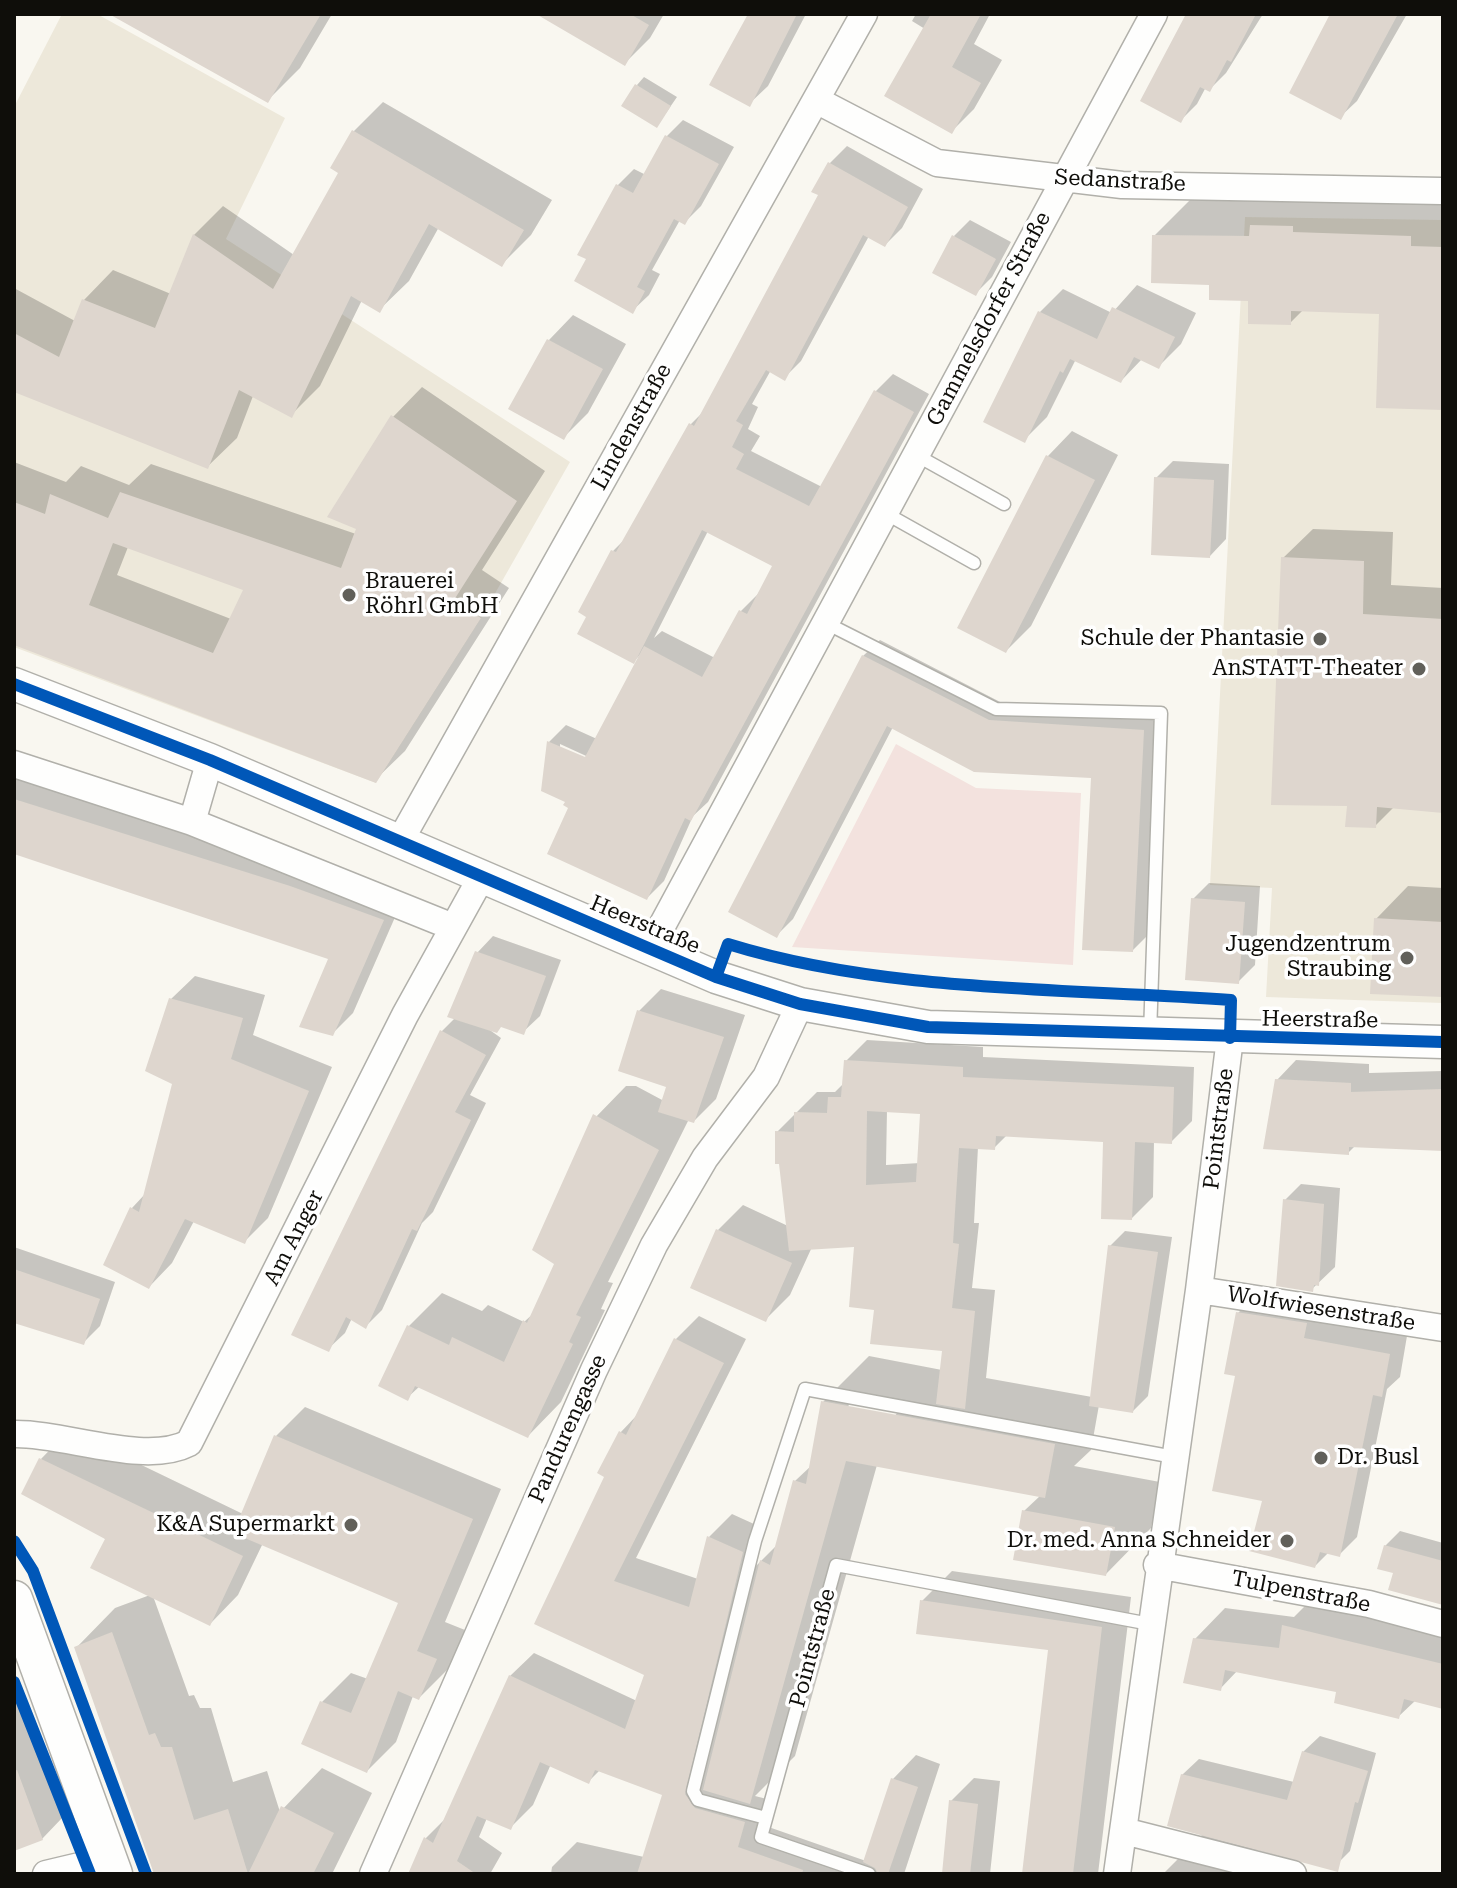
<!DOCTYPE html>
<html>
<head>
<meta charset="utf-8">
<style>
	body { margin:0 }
	#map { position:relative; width:1457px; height:1888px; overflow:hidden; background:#f9f7f0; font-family:"Roboto Serif",serif }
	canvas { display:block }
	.frame { position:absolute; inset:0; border:16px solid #0f0e0a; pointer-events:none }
</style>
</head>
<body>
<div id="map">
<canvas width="1457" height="1888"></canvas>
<div class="frame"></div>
</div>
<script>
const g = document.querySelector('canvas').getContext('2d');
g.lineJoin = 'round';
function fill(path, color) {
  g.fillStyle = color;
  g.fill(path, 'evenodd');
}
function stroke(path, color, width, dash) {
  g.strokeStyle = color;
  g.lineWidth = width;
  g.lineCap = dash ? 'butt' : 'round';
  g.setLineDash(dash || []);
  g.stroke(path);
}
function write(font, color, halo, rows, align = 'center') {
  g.font = font + ' "Roboto Serif",serif';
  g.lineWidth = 7;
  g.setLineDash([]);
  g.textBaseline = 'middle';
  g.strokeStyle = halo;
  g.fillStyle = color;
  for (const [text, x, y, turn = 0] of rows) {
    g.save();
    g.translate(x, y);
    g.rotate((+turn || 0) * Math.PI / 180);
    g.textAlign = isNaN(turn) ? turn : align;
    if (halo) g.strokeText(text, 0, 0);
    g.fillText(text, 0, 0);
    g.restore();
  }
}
fill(new Path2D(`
	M62,14H97L285,118L226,239L570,462L481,618L376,783L14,647V107Z
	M1245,217L1443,220V1003L1266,997L1272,888L1210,885Z`), '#ede8da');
fill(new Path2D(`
	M896,744L976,788L1081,793L1073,965L792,947Z`), '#f3e2de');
fill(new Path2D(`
	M113,14H332L300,68L268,100Z
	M540,14H664L650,38L625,63Z
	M750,14H806L768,86L749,104Z
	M916,14H990L974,44L1002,60L974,109L952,131L925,29L912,21Z
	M1190,14H1263L1226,73L1210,89L1206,87L1197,104L1180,121Z
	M1337,14H1407L1357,101L1340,117Z
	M644,77L677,97L657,126L637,85Z
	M383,102L552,200L531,235L502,264L439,227L409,281L379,310L362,300L320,386L291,415L253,396L237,438L207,467L14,390V288L75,321L84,300L113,270L171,294L194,235L223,206L294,255L341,172L354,131Z
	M683,120L734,147L701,206L685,222L680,220L652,270L660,274L649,295L632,311L589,259L579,254L618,185L634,169L646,175L667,136Z
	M847,146L923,189L902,228L885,245L869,236L801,361L784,378L771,370L752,404L758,407L748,429L760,436L751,451L822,487L876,391L893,374L929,394L708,802L693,816L664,881L647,898L567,801L543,790L549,742L566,725L597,739L641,654L634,661L613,551L626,538L691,424L703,412L821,195L830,163ZM708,531L775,565L758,594L741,611L715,658L662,631L654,638ZM560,744L595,760L593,763L560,749Z
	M1195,195L1443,196V408L1381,312L1304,309L1290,323L1250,299L1211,283L1154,236Z
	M970,220L1011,242L992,277L976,293L954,236Z
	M1137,285L1196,313L1181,344L1158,367L1142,359L1121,381L1076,359L1047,417L1024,440L1040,312L1063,289L1112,313Z
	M573,315L626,344L588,413L564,437L549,340Z
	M422,387L545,471L482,570L509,588L405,751L375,780L14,643V462L66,482L81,466L129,485L151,464L356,534L393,417ZM128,547L245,589L231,619L117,575Z
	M1072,431L1118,455L1031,626L1006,651L1048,456Z
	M1173,461L1229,464L1226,539L1210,556L1156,478Z
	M1313,529L1393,532L1391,585L1443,588V809L1395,806L1375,826L1349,805L1283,558Z
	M880,640L1006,705L1160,714L1149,934L1133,950L1093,777L893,727L793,919L777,935L863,656Z
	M14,772L403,899L353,1013L332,1034L330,958L14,851Z
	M1209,883L1260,886L1255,965L1238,982L1193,899Z
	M1408,886L1443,888V995L1376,919Z
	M493,936L561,960L540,1016L523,1032L502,1025L487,1028L501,1038L470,1095L486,1103L433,1212L422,1223L382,1310L366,1326L352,1318L345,1333L328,1349L294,1334L442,1031L455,1018L477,953Z
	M195,976L265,995L253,1035L332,1067L268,1218L244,1242L194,1221L172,1263L149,1287L132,1208L145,1194L174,1083L171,999Z
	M661,989L745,1015L716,1099L694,1121L689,1119L608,1282L613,1283L601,1309L605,1310L561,1402L528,1436L420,1386L407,1398L409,1326L442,1293L482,1311L488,1305L524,1322L535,1312L556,1263L593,1120L626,1086H636L664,1101L669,1085L639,1011Z
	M867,1040L983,1047V1057L1194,1067L1192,1121L1171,1142L1154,1141L1153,1197L1132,1218L1105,1140L1008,1134L994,1148L978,1147L974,1223H979L972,1288L995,1290L986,1378L1092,1397L1110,1246L1125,1231L1172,1237L1148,1396L1133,1411L1099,1405L1091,1450L1074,1466L1160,1482L1151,1528L1106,1574L1024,1511L1041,1495L877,1465L795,1756L755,1796L767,1799L760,1824L866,1861L893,1779L916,1755L940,1764L904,1874H551L552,1867L577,1842L644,1857L664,1794L600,1770L588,1782L551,1764L533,1805L510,1828L487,1818L479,1837L502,1853L490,1874H410L426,1838L446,1818L510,1676L534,1653L637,1701L647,1674L537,1623L606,1476L620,1433L639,1413L676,1339L699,1316L746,1339L636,1558L698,1579L709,1537L732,1514L765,1529L756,1566L777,1545L795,1481L812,1465L823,1402L869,1356L942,1370L944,1350L876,1308L856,1245L812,1247L790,1295L765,1320L693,1287L718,1230L743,1205L788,1226L777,1132L817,1092H835L844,1083L846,1061ZM887,1110L922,1112L920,1163L886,1165ZM849,1404L897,1413L894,1417L848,1408Z
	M1296,1060L1369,1064V1073L1443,1071V1149L1356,1145L1348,1153L1277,1080Z
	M1301,1184L1340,1188L1335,1267L1312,1289L1285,1200Z
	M14,1247L115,1282L100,1326L83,1343L14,1322Z
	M1256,1295L1321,1320L1407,1336L1400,1377L1387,1389L1357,1537L1339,1555L1329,1552L1315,1566L1264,1499L1237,1375L1238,1313Z
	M305,1407L501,1489L445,1622L465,1630L448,1669L419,1698L413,1696L396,1742L367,1771L322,1702L351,1673L368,1679L401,1602L263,1543L238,1595L210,1624L153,1596L189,1696L194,1695L200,1708H211L233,1782L267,1771L280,1812L322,1768L372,1793L332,1874H156L76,1648L115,1608L150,1595L41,1459L69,1430L243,1514L276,1436Z
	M1400,1531L1443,1543V1603L1395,1572L1385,1546Z
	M952,1571L1131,1597L1098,1874H1024L1050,1648L922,1601Z
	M1315,1596L1443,1627V1706L1416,1700L1398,1717L1339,1691L1238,1670L1220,1689L1195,1639L1225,1608L1294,1617Z
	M14,1679L63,1817L42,1839L14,1849Z
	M1320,1736L1376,1753L1350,1851L1333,1868L1258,1848L1255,1874H1163L1204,1833L1182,1775L1199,1759L1294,1782L1303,1752Z
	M974,1778L1000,1781L990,1874H944L951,1801Z`), '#0003');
fill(new Path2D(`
	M109,14H321L268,103Z
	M536,14H630L649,25L625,66Z
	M748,14H797L750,107L709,85Z
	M931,14H981L952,67L981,83L952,134L884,96Z
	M1186,14H1256L1231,62L1227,60L1210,92L1200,87L1181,123L1140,101Z
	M1330,14H1398L1341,120L1289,93Z
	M635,84L671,106L657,128L621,106Z
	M352,130L524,230L502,267L429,224L380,313L351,296L292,418L239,390L208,469L14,392V333L59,357L82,299L155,328L193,234L273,289L338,173L330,168Z
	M665,135L719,164L685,225L674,219L637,287L645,291L633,314L574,281L586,259L577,255L616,184L633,193Z
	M828,162L908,207L885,247L863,235L785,381L766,370L736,421L743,425L732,447L744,454L736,469L809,506L874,390L914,412L691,821L685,818L647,900L547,854L568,808L563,805L565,802L541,791L547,741L585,757L644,646L702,677L739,610L747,614L772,566L702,530L634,664L577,634L586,617L578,612L611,550L616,552L689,423L694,426L818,195L811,192Z
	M1250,225L1293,226V232L1411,236V246L1443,247V410L1376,408L1379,314L1291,311V325L1248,324V301L1209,300V285L1151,283L1152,235L1249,236Z
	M952,235L996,259L976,296L932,273Z
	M1112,307L1175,337L1159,369L1134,357L1121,383L1070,359L1063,373L1060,371L1025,443L983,422L1038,311L1097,339Z
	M547,339L603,369L564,440L508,409Z
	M391,415L517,501L454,600L481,618L376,783L14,645V502L45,514L50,494L108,518L120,492L341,568L356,529L327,517ZM113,543L243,590L213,653L89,605Z
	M1046,455L1095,480L1006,653L957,628Z
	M1154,477L1214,480L1210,558L1151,555Z
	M1281,557L1364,561L1363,614L1443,619V813L1377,807L1376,828L1345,827L1347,806L1271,805Z
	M862,655L989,720L1144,730L1133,952L1082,950L1091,778L974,772L887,726L777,938L728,912Z
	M14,799L290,886L384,920L333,1036L299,1027L328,959L14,854Z
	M1191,898L1245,902L1239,984L1185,980Z
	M1374,918L1443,922V997L1370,994Z
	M475,951L546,976L524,1035L501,1027L497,1033L447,1017Z
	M169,998L243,1018L231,1059L309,1091L245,1244L185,1219L149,1289L103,1265L130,1207L139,1212L172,1084L145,1071Z
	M637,1010L724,1037L694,1123L658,1112L666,1087L618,1071Z
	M440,1030L486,1055L455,1112L471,1120L417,1231L412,1229L366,1329L346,1317L329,1352L291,1335Z
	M844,1060L963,1067V1077L1174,1087L1172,1144L1135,1142L1132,1220L1101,1219L1103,1142L996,1136L995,1150L959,1148L953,1243L959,1244L952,1308L975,1311L965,1409L936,1404L942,1351L870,1344L874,1310L849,1307L854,1247L789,1251L779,1164H775V1131L794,1132V1112L827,1113L828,1097H841ZM867,1111L920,1114L916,1182L866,1185Z
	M1275,1079L1351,1083V1092L1443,1089V1151L1349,1147V1155L1263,1149Z
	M593,1114L659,1150L576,1315L581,1317L569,1342L573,1344L528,1438L415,1386L408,1401L378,1386L407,1325L449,1345L452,1337L504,1362L523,1320L527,1323L554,1264L532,1250Z
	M1283,1199L1324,1204L1319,1286L1314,1285L1313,1292L1276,1286Z
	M716,1229L792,1263L766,1322L690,1288Z
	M1108,1245L1158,1252L1133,1413L1089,1406Z
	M14,1269L100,1299L84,1345L14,1323Z
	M1236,1312L1307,1323L1304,1338L1390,1354L1382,1397L1373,1395L1340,1557L1320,1552L1315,1568L1249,1551L1262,1501L1212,1491L1235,1376L1224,1374Z
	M674,1338L724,1363L614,1581L689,1607L707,1536L743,1552L685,1794L695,1808L745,1822L738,1847L803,1870L802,1874H637L662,1795L595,1770L589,1784L540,1762L511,1830L477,1816L457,1861L476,1874H408L424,1837L433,1843L509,1675L625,1729L644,1675L534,1624L604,1477L597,1473L619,1431L626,1435Z
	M821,1401L1055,1444L1045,1498L846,1461L750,1804L703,1790L760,1560L770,1565L793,1480L806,1484Z
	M274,1435L473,1519L417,1651L437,1659L419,1700L398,1691L367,1773L301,1744L320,1701L351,1713L398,1603L233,1533Z
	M39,1458L243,1556L210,1626L90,1568L105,1539L21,1494Z
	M1022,1510L1115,1527L1106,1576L1013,1560Z
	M1384,1545L1443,1561V1605L1388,1590L1393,1573L1377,1569Z
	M920,1600L1102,1627L1073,1874H1022L1048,1650L916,1634Z
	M1282,1625L1443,1664V1709L1404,1699L1399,1719L1334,1703L1336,1692L1225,1670L1221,1691L1183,1683L1193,1638L1279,1648Z
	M112,1632L149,1735L155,1733L161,1747H172L194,1820L228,1809L248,1874L281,1806L334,1833L313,1874H154L74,1647Z
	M1302,1751L1368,1771L1358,1803L1355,1802L1338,1872L1167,1826L1181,1774L1287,1800Z
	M17,1770L43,1840L14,1851V1771Z
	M891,1778L918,1787L888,1874H878L875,1868L863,1862Z
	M949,1800L978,1804L970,1874H942Z`), '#ded6ce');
const service = new Path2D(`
	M916,455L1004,504
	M885,513L974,563
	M826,623L996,709L1161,713L1150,1034
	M766,1818L698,1800L693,1791L755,1541L805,1389L1174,1457
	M869,1874L761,1837L836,1565L1150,1624`);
const minor = new Path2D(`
	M816,100L937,163L1122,185L1441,191
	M14,764L192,822L453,927
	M192,822L210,760
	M400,841L864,14
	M650,948L1154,14
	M1199,1290L1443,1328
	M14,1434C65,1433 145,1466 189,1443L405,1015L482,876
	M1157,1565L1369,1604L1443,1624
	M1124,1831L1293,1874
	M46,1874L109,1859
	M373,1874L594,1370L654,1245L705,1158L766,1077L800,1004
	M1117,1874L1199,1290L1230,1038`);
const tertiary = new Path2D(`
	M14,684L210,760L716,977L800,1004L928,1027L1443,1042`);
const secondary = new Path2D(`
	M14,1599L114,1874`);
stroke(service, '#b1b0aa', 15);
stroke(minor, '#b1b0aa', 29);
stroke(tertiary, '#b1b0aa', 35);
stroke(secondary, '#b1b0aa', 39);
stroke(service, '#fefefd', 12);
stroke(minor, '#fefefd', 26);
stroke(tertiary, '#fefefd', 32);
stroke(secondary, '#fefefd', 36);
stroke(new Path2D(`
	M14,684L210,760L716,977L800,1004L928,1027L1443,1042
	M716,977L728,944C886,993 1067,988 1231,1000L1230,1038
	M14,1541L33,1571L146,1874
	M14,1682L90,1874`), '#0057b8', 12);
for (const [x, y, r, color] of [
	[349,595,8,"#61605a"],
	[1320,639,8,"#61605a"],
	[1419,669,8,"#61605a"],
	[1407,958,8,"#61605a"],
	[1321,1458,8,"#61605a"],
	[351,1525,8,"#61605a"],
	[1287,1541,8,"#61605a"]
]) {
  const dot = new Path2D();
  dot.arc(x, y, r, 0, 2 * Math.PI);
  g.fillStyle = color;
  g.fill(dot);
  stroke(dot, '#fff', 3);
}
write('22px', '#0f0e0a', '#fff', [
	["Sedanstraße",1120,181,3],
	["Gammelsdorfer Straße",989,319,-62],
	["Lindenstraße",632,427,-61],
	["Heerstraße",645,925,23],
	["Heerstraße",1320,1020,1],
	["Pointstraße",1219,1129,-83],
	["Am Anger",294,1238,-63],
	["Wolfwiesenstraße",1321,1309,9],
	["Pandurengasse",568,1429,-66],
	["Tulpenstraße",1301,1592,11],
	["Pointstraße",813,1648,-75]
]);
write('22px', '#0f0e0a', '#fff', [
	["Brauerei",365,582,"left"],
	["Röhrl GmbH",365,607,"left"],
	["Schule der Phantasie",1304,639],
	["AnSTATT-Theater",1403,669],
	["Jugendzentrum",1391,945],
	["Straubing",1391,970],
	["Dr. Busl",1337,1458,"left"],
	["K&A Supermarkt",335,1525],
	["Dr. med. Anna Schneider",1271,1541]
], 'right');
</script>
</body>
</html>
